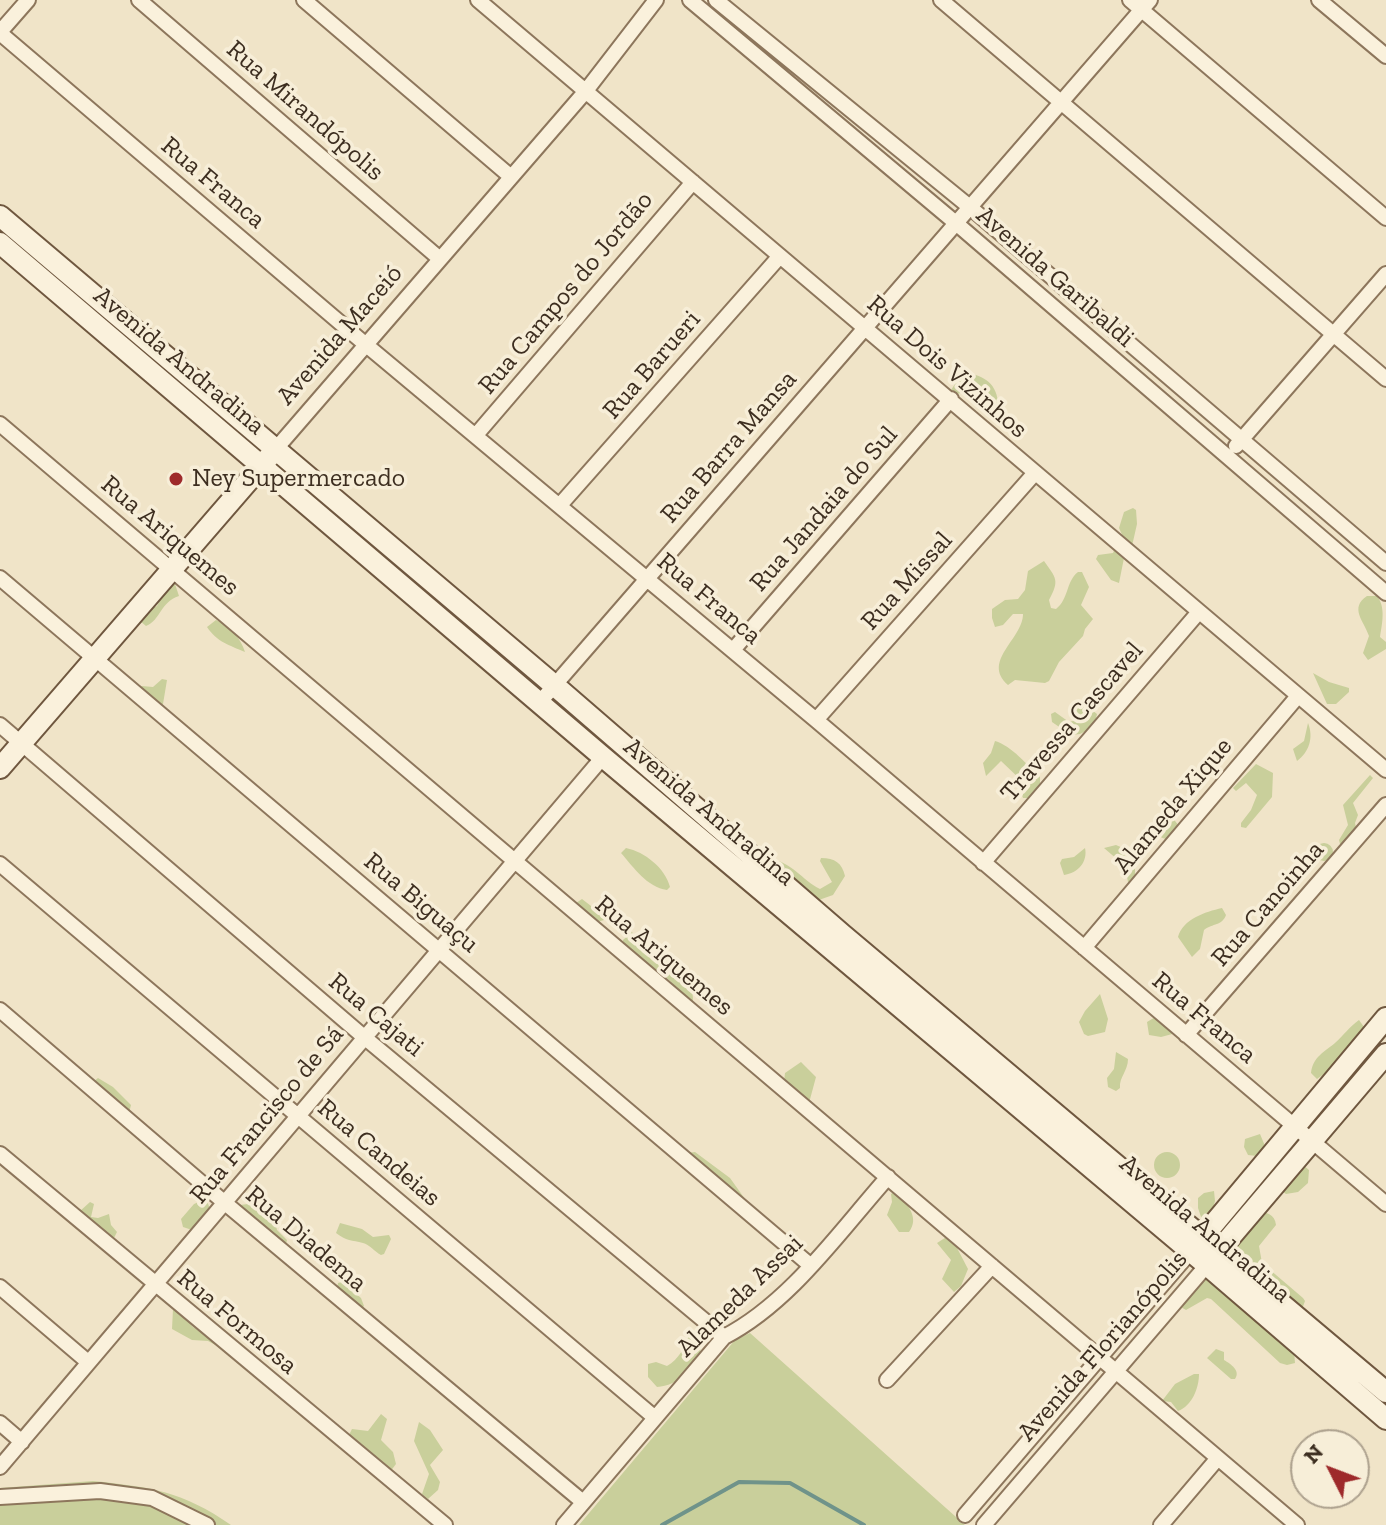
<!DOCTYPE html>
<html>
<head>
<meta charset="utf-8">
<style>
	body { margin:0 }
	#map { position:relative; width:1386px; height:1525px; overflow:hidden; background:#f0e4c8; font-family:"Zilla Slab",serif }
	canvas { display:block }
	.north { position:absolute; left:1290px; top:1429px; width:80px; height:80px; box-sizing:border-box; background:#f7eed8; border:2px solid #ada18e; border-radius:50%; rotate:312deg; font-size:22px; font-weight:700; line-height:32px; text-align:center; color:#3d2e20 }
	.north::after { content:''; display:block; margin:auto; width:28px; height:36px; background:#9e2a2b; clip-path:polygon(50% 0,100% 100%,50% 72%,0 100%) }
</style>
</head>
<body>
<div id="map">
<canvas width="1386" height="1525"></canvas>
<div class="north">N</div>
</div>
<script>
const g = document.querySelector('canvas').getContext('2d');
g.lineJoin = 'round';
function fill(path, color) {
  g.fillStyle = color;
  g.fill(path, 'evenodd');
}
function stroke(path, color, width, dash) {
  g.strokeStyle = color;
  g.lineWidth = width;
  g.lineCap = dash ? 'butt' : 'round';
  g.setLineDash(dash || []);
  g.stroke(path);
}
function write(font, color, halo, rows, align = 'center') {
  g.font = font + ' "Zilla Slab",serif';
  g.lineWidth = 7;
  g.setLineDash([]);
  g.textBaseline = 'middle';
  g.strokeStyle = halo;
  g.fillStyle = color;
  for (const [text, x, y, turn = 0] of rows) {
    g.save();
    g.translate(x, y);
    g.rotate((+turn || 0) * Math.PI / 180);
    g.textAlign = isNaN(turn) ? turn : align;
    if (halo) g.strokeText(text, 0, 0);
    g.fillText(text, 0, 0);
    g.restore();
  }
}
fill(new Path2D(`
	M963,372C981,375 996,381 998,402L992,409L984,410L983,407L988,394L985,387H973L958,394L951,390Z
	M1133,508L1136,510L1137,524L1132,546L1125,541L1119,528L1124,512Z
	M1116,546L1125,553L1119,583L1111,580L1096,559L1098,555L1113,553Z
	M1044,561C1056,578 1060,580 1049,600L1051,608L1056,609C1069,599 1066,581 1078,572H1082L1089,587L1081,605L1093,619L1085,629L1083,636L1059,662L1049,681L1045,683L1015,680L1008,685C981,661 1023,639 1023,614H1013L1003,625L995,627L992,618V609L1005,600L1018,599L1025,590L1028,571Z
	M175,584L179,596C160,602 161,620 146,626L140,621L141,614L157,606L164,592Z
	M1367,596H1377C1386,607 1382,624 1380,637L1386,642V649L1368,660L1363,653L1369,636C1364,621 1349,608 1367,596Z
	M216,620C230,625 241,639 245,652C229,645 217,642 207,627Z
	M1313,673L1329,682L1349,688V692L1336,704H1327Z
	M162,679L167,680L163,704L159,707L139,689L142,686L153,687Z
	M1083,703L1097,714L1094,727L1080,734L1071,735L1052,722L1051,714L1055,712L1069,722L1073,721L1070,710L1071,706Z
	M1308,723C1314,738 1309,752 1297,761L1293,749L1304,741Z
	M995,741C1012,746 1027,765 1040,777V787L1031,798H1023L1020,790L1022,781L1001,761L986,776L983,763L991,753Z
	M1256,764L1273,773L1272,797L1246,828L1241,827V823L1251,810L1257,795L1246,783L1236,791L1233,788Z
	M1370,775L1373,778L1353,803L1358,815L1355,823L1357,832L1344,844H1340L1339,840L1348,825L1343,805Z
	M1168,812L1179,826L1170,839C1162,840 1155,834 1153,827L1156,820Z
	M1315 852a9 9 0 1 1 18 0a9 9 0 1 1-18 0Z
	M1116,845L1123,848L1125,858L1135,866V880L1132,883L1128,882L1125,866L1104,848Z
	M626,848C645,852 665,868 670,887L667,890C647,887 634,868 621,853Z
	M1085,848C1088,862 1078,873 1064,875L1060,863L1062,859L1074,857Z
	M821,858C835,858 842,863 845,876L833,895L816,901L770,859C792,862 802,880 820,889L832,882L820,861Z
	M582,899L604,916V920L597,922L576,903Z
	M1222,908L1226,915C1222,926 1213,923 1204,930L1200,949L1192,957L1178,937C1183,919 1205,912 1222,908Z
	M632,932L645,953L661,956L670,953L676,958C677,977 694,980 693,1001H689L670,981L623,944V940Z
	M1100,994L1108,1019L1105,1032L1088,1036L1084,1034L1079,1022L1085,1011Z
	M1157,1016L1176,1033L1161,1037L1149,1035L1147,1022Z
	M1359,1020L1364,1027L1360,1034L1324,1074L1317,1079L1311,1073C1313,1057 1324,1052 1335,1043C1344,1035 1349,1027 1359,1020Z
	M1116,1052L1128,1059C1128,1071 1119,1077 1120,1088L1116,1091L1108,1087L1107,1078L1114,1069Z
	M801,1062L816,1077L809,1103L784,1082L785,1073Z
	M98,1078L113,1087L131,1105L129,1113L93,1082Z
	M1260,1134L1265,1146L1257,1156L1248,1155L1244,1147L1245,1139Z
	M695,1152L730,1178L745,1199H741L687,1153Z
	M1154 1165a13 13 0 1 1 26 0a13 13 0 1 1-26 0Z
	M1303,1165L1309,1170L1308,1183L1298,1192L1286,1194L1282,1191Z
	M1214,1191L1215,1201L1211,1216L1202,1220L1198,1208V1198L1204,1193Z
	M894,1192H898C907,1205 920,1217 909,1232H899L887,1215L892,1202L891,1194Z
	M206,1199L211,1211L195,1231L183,1227L181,1219L194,1204Z
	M90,1202L94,1204L91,1217L98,1218L109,1214L111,1225L117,1232L113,1240L79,1212Z
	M248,1204L275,1221L277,1230L287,1240L286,1244L240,1209V1205Z
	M1256,1211C1266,1212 1275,1214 1276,1225L1259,1246L1262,1263L1303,1298L1305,1301L1301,1312L1232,1258V1246Z
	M340,1223L362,1229L373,1237L389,1235L391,1239L384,1254L381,1255C375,1252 369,1244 363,1243C352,1240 346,1241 336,1233Z
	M948,1236L956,1246L968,1269L961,1286L954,1292L942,1279L951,1260L937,1243Z
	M1210,1276L1294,1351L1295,1363L1287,1365L1280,1363L1211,1299L1207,1298L1186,1310L1179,1306L1197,1281Z
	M342,1282L361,1298L364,1306L361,1309L337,1289L338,1283Z
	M173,1309H177L193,1327L218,1343L219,1347L208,1341L192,1340L172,1329Z
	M750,1333L965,1525H579L735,1340Z
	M689,1335L697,1340L701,1348C697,1368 678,1386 657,1387L648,1377V1364L656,1362L667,1366C679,1359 685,1347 689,1335Z
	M1216,1349L1224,1352V1360C1231,1364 1241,1371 1235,1379H1231L1207,1358Z
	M1194,1374H1199C1199,1388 1192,1406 1178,1411L1171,1402L1162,1401L1175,1384Z
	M381,1414L387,1419L381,1440L393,1452L396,1464L390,1472L349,1435L352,1429L368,1431Z
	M419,1422L430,1430L443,1450L430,1465L440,1482L438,1490L428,1499L422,1494L429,1474L414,1441Z
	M93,1481C151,1487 182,1491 231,1525H0V1488Z`), '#c9cf9b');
stroke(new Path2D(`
	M662,1525L739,1482L790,1483L864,1525`), '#6f938a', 4);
const street = new Path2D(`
	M139,0L440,259
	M304,0L510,176
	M478,0L1386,770
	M690,0L957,224L1386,593
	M716,0L971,208L1386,563
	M941,0L1386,379
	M1130,0L1386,218
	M1319,0L1386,56
	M0,32L28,0
	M0,33L365,344L816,720L1386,1204
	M0,424L1297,1525
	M476,435L693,182
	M1236,446L1386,274
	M274,451L585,92L656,0
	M560,505L780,256
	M0,578L810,1265
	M733,650L951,399
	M540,702L1150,0
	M816,720L1034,474
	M0,725L364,1037L724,1337
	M983,863L1198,613
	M0,864L654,1417
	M1084,948L1298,696
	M0,1010L225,1203L583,1502
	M1186,1035L1386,805
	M0,1154L445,1525
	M0,1287L88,1362
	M887,1380L992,1266
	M0,1423L22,1442
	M0,1467L603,757
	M0,1497L100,1491L152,1498L207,1525
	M965,1515L1191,1251
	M564,1525L724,1337C790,1303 839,1232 888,1177
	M984,1525L1207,1265
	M1161,1525L1218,1458`);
const secondary = new Path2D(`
	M0,216L554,685L843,935L1386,1392
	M0,243L603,757L1207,1265L1386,1419
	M0,768L269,457
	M1196,1245L1386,1018
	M1210,1261L1386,1054`);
stroke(street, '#8d765c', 18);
stroke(secondary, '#6f573f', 24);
stroke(street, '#faf1dc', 14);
stroke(secondary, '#faf1dc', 20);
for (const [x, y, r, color] of [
	[176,479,8,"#9e2a2b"]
]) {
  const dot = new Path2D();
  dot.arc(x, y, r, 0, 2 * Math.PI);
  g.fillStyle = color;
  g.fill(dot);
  stroke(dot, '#f7eed8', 3);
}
write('26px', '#3d2e20', '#f7eed8', [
	["Rua Mirandópolis",305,111,41],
	["Rua Franca",213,183,40],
	["Avenida Garibaldi",1055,277,41],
	["Rua Campos do Jordão",566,293,-50],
	["Avenida Maceió",340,335,-49],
	["Avenida Andradina",179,361,40],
	["Rua Barueri",652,365,-49],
	["Rua Dois Vizinhos",947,367,41],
	["Rua Barra Mansa",729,447,-49],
	["Rua Jandaia do Sul",824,509,-49],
	["Rua Ariquemes",170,536,40],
	["Rua Missal",907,581,-48],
	["Rua Franca",709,599,40],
	["Travessa Cascavel",1072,722,-49],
	["Alameda Xique",1173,806,-50],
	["Avenida Andradina",709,812,40],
	["Rua Biguaçu",421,903,40],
	["Rua Canoinha",1268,904,-49],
	["Rua Ariquemes",664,956,40],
	["Rua Cajati",376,1015,40],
	["Rua Franca",1204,1018,40],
	["Rua Francisco de Sá",267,1115,-50],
	["Rua Candeias",379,1153,40],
	["Avenida Andradina",1205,1229,40],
	["Rua Diadema",306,1239,40],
	["Alameda Assai",740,1296,-44],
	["Rua Formosa",237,1322,40],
	["Avenida Florianópolis",1103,1346,-49]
]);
write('26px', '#3d2e20', '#f7eed8', [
	["Ney Supermercado",192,479]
], 'left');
</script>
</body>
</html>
